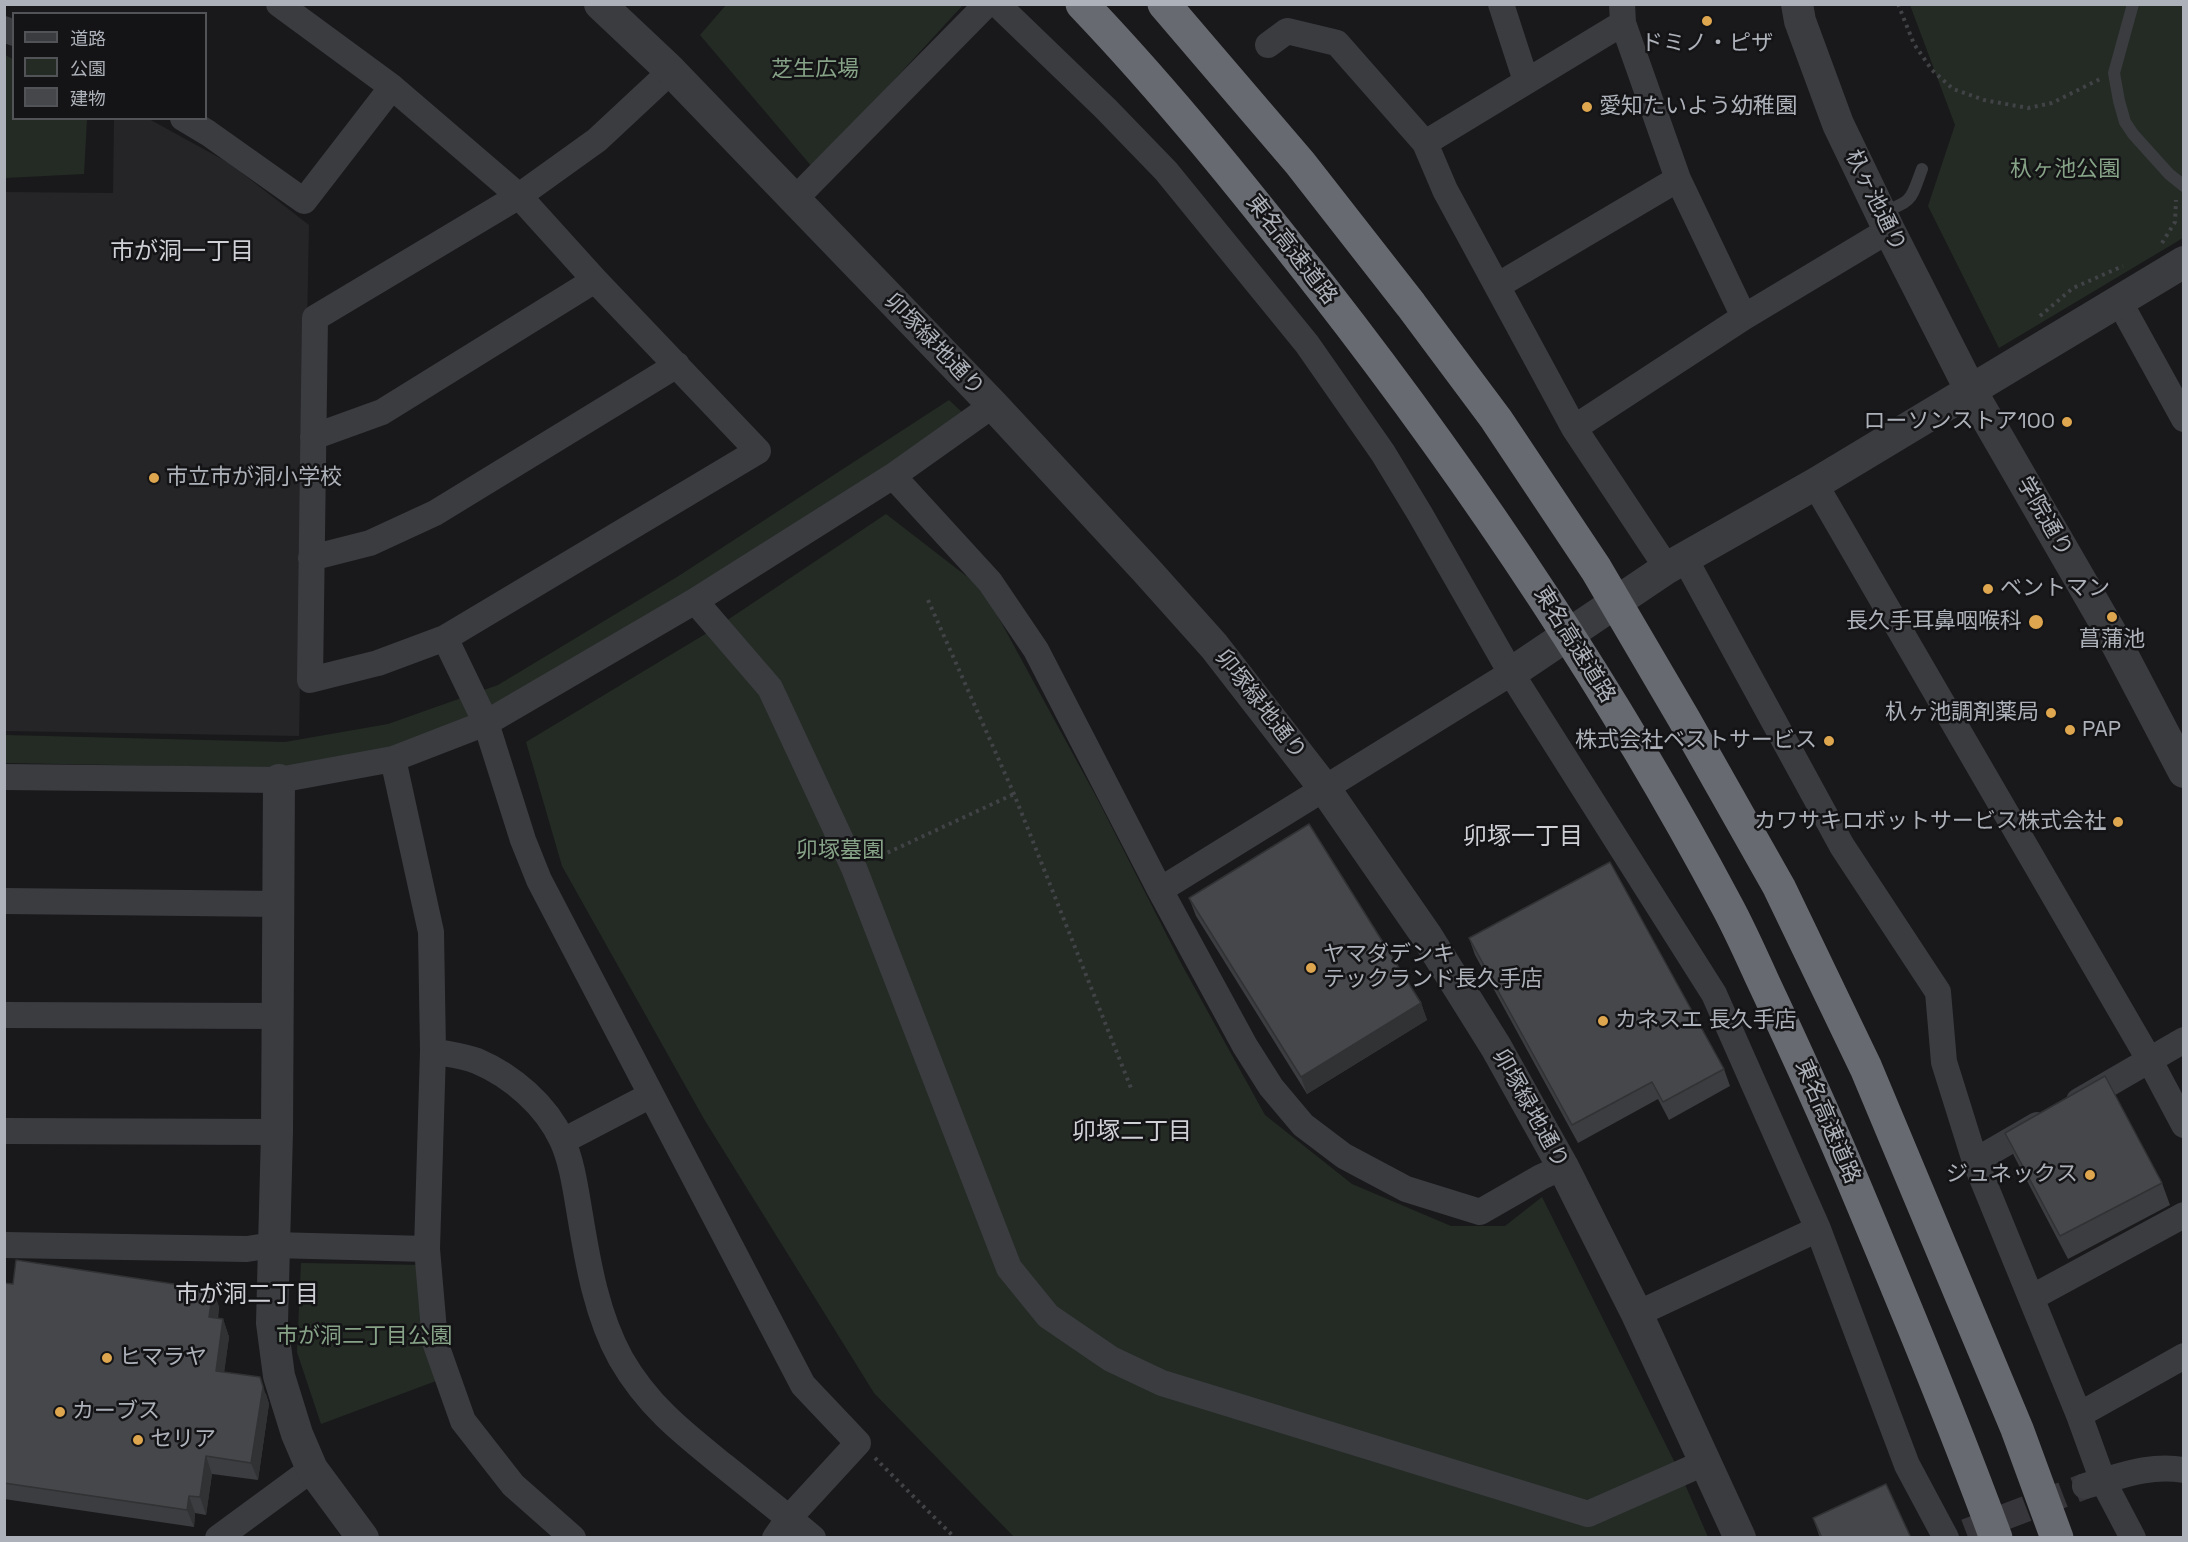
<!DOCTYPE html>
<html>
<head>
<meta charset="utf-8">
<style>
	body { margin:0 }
	#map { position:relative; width:2188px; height:1542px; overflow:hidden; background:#19191b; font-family:"Space Grotesk","Noto Sans JP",sans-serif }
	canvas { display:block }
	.frame { position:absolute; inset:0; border:6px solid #adb1b9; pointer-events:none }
	.legend { position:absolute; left:12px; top:12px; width:195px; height:108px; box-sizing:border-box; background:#141416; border:2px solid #515357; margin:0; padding:8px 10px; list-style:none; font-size:18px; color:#adb1b9 }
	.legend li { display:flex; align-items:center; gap:12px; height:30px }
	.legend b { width:30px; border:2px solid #515357 }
</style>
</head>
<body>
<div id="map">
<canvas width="2188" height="1542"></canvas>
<div class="frame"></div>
<ul class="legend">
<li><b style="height:8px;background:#3b3c40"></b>道路</li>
<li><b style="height:16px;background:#242b24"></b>公園</li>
<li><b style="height:16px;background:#46474b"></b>建物</li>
</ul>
</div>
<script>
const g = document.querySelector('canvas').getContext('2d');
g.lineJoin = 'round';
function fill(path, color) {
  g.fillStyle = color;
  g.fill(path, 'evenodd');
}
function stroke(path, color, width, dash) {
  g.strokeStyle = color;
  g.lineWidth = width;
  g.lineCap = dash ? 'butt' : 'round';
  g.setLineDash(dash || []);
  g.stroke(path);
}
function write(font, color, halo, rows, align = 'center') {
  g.font = font + ' "Space Grotesk","Noto Sans JP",sans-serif';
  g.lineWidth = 5;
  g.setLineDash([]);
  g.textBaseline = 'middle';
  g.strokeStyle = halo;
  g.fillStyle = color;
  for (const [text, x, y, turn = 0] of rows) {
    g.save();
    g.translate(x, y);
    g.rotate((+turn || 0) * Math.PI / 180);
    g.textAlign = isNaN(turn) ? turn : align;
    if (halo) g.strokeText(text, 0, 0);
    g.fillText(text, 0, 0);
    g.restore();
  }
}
fill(new Path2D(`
	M114,119H149L229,163L309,225L299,736L5,731V192L113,193Z`), '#252528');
fill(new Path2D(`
	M726,5H963L813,168L700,35Z
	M1910,5H2183V238L1999,348L1928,206L1955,125Z
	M5,55L13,59L14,118L87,119L84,174L5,178Z
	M949,400L965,415L886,467L504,707L393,750L282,768L5,763V735L285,742L388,724L498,685L677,577Z
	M886,514L983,589L1098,800L1182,965L1265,1115L1352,1184L1451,1226H1505L1542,1197L1680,1473L1708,1537H1014L874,1393L704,1119L562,866L526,742L717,627Z
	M301,1263L425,1265L444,1378L321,1424L297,1352Z`), '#242b24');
stroke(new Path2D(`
	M1966,1532L2085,1486`), '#37373b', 26, [26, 13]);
stroke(new Path2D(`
	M1898,4L1914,44L1932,70L1953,89L1984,100L2028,108L2052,103L2100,79
	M2162,243L2175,222L2176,200
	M2040,316L2073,288L2123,266
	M928,600L1014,794L1131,1088
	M874,859L1014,794
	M875,1458L955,1538`), '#414346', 4, [3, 4.5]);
stroke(new Path2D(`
	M2133,4L2114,73L2119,101L2125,122L2133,134L2169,174L2184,186
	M1881,213C1914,200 1910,201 1922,169`), '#3b3c40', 12);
stroke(new Path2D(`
	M279,4L392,87L519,196L595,280L758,451L445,638L378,663L310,680L315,318L519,196L597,140L671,71
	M997,4L1106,109L1166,171L1307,344L1383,453L1420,514L1511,673L1714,994L1818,1229L1907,1465L1946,1538
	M1501,4L1526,81
	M1622,4L1623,23L1678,179L1744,317
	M4,29L14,33
	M1268,45L1287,31L1337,43L1425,143L1445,190L1574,428L1667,568
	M183,118L208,133L304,201L392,87
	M1425,143L1623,23
	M794,200L987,4
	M1497,286L1678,179
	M2119,301L2184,419
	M1574,428L1744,317L1889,230
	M313,437L382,412L595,280
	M893,476L990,582L1036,650L1160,890L1245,1046L1271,1087L1303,1125L1344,1156L1406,1189L1480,1212L1541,1177L1563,1167
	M1815,484L2150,1061L2184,1125
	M311,558L370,543L435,513L677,365
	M1685,559L1842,846L1938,992L1944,1062L1975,1161L2079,1415L2103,1481L2133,1538
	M695,601L770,688L854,868L1009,1268L1048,1316L1111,1359L1162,1383L1588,1514L1706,1462
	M445,638L486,723L523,840L539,880L803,1385L858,1443L789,1518L775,1538
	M393,759L431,932L433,1051L427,1249L435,1342L463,1421L513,1485L573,1538
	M4,777L279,780L393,759L486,723L695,601L893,476L993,405
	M1160,890L1511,673
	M4,901L280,904
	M4,1015L277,1016
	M433,1051C447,1054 464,1056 477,1061C512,1076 546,1105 562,1140C572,1161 576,1192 580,1215C588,1264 597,1316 621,1359C648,1406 683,1433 724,1466C754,1490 784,1514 813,1538
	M2079,1101L2184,1040
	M4,1131L277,1132
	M563,1141L651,1095
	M1975,1161L2037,1125
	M4,1245L247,1249L273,1245L427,1249
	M2031,1298L2184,1215
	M1637,1314L1818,1229
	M2079,1415L2184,1356
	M2085,1486C2119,1477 2147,1464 2184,1470
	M218,1538L312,1469`), '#3b3c40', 26);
stroke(new Path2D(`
	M600,4L671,71L993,405L1146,570L1214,646L1325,789L1426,935L1496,1047L1563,1167L1637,1314L1740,1538
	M1797,4L1800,21L1838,124L1889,230L1971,391L2111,633L2184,772
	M1511,673L1667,568L1815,484L2184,262
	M279,780L277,1132L272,1323L279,1376L297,1434L312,1469L363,1538`), '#3b3c40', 32);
stroke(new Path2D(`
	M1082,4C1167,93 1245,190 1321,287C1473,482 1611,688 1727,906C1740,930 1751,955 1762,979C1793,1045 1823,1110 1851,1177C1901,1296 1951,1416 1996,1538
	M1164,4L1300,163L1411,305L1496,419L1596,569L1684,719L1779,887L1866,1068L2017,1429L2057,1538`), '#676a70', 33);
fill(new Path2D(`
	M1189,898L1421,1003L1427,1020L1307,1094L1196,916Z
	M1469,938L1724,1069L1730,1086L1669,1120L1658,1099L1578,1143L1475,955Z
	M2005,1133L2162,1183L2170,1205L2068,1259L2014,1156Z
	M4,1283L13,1284L213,1290L219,1307L218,1319H223L229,1337L224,1372L266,1394L269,1404L258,1480L212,1474L206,1515L195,1513L194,1527L4,1499Z
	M1813,1518L1911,1538H1820Z`), '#3c3d40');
fill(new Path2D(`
	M1421,1003L1427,1020L1307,1094L1301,1077Z
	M213,1290L219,1307L215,1335L209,1317Z
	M223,1319L229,1337L222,1388L216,1371Z
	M260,1377L269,1404L258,1480L251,1463Z
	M206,1456L212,1474L206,1515L200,1497Z
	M189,1496L195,1513L194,1527L187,1510Z`), '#313234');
const building = new Path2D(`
	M1309,824L1421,1003L1301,1077L1189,898Z
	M1610,862L1724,1069L1663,1102L1652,1082L1572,1125L1469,938Z
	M2105,1076L2162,1183L2060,1236L2005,1133Z
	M16,1260L213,1290L209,1317L223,1319L216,1371L260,1377L263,1387L251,1463L206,1456L200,1497L189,1496L187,1510L4,1483V1283L13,1284Z
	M1886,1484L1911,1538H1822L1813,1518Z`);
fill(building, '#46474b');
stroke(building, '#313234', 1.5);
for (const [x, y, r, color] of [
	[1707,21,6,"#dea64e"],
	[1587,107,6,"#dea64e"],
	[2067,422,6,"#dea64e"],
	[154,478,6,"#dea64e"],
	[1988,589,6,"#dea64e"],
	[2112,617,6,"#dea64e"],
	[2036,622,8,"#dea64e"],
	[2051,713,6,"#dea64e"],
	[2070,730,6,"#dea64e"],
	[1829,741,6,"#dea64e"],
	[2118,822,6,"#dea64e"],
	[1311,968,6,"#dea64e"],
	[1603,1021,6,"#dea64e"],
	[2090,1175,6,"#dea64e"],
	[107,1358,6,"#dea64e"],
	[60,1412,6,"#dea64e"],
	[138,1440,6,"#dea64e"]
]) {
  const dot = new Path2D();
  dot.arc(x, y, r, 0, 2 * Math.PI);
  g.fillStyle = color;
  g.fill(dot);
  stroke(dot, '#141416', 2);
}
write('22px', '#adb1b9', '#141416', [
	["ドミノ・ピザ",1707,44,"center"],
	["愛知たいよう幼稚園",1599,107],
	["ローソンストア100",2055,422,"right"],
	["市立市が洞小学校",166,478],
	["ベントマン",2000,589],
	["長久手耳鼻咽喉科",2022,622,"right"],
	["菖蒲池",2112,640,"center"],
	["杁ヶ池調剤薬局",2039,713,"right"],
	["PAP",2082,730],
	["株式会社ベストサービス",1817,741,"right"],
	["カワサキロボットサービス株式会社",2106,822,"right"],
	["ヤマダデンキ",1323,955],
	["テックランド長久手店",1323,980],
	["カネスエ 長久手店",1615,1021],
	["ジュネックス",2078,1175,"right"],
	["ヒマラヤ",119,1358],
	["カーブス",72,1412],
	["セリア",150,1440]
], 'left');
write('22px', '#86a287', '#141416', [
	["芝生広場",815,70],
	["杁ヶ池公園",2065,170],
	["卯塚墓園",840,851],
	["市が洞二丁目公園",364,1337]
]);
write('22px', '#adb1b9', '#141416', [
	["杁ヶ池通り",1875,201,64],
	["東名高速道路",1291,250,52],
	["卯塚緑地通り",934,345,46],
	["学院通り",2044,517,60],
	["東名高速道路",1574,645,58],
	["卯塚緑地通り",1260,705,52],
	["卯塚緑地通り",1530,1109,61],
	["東名高速道路",1827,1122,67]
]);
write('24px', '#ced0d6', '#141416', [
	["市が洞一丁目",182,252],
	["卯塚一丁目",1523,837],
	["卯塚二丁目",1132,1132],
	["市が洞二丁目",247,1295]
]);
</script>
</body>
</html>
